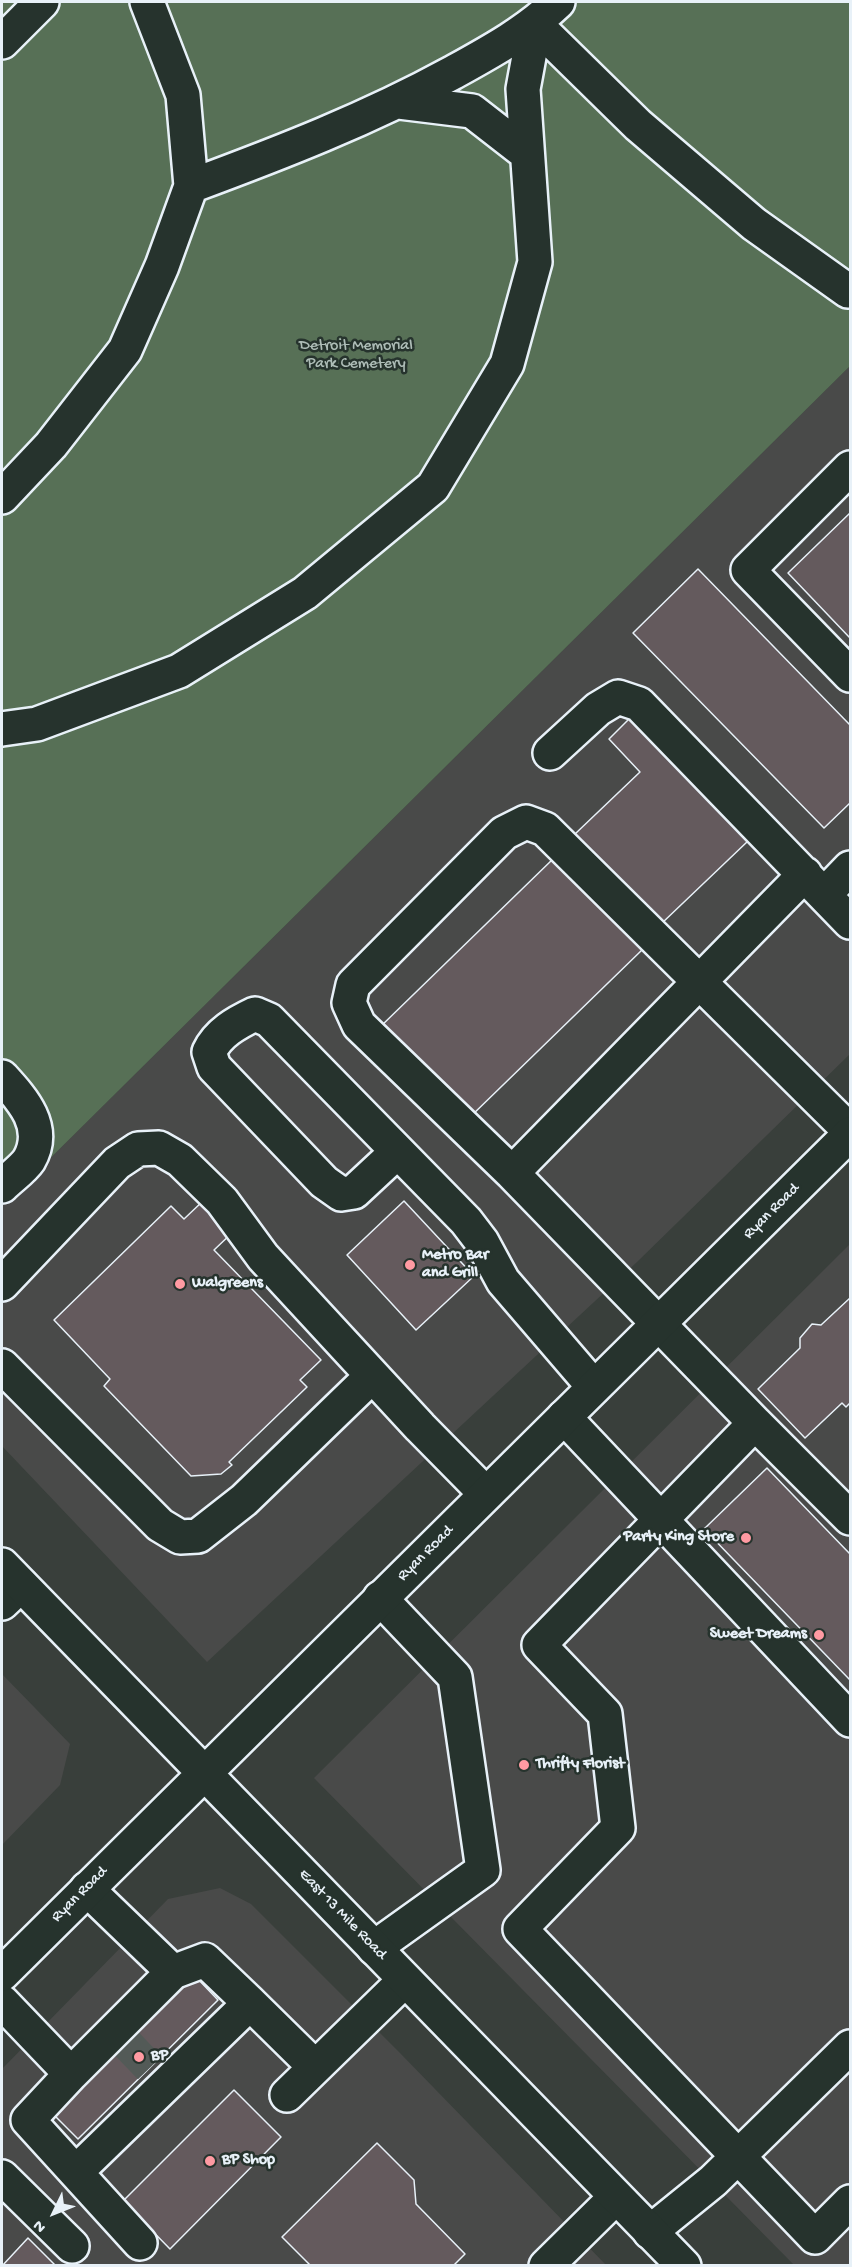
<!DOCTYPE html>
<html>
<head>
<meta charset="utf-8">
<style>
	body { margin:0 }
	#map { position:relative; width:852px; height:2267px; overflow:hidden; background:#393f3b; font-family:"Gochi Hand",sans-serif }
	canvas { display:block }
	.frame { position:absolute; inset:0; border:3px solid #e8f1f8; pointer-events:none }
	.north { position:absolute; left:24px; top:2183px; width:60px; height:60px; -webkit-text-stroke:4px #26332d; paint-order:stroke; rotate:227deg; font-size:16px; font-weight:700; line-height:24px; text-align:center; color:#e8f1f8 }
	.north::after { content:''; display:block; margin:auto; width:21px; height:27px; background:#e8f1f8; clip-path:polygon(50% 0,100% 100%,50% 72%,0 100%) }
</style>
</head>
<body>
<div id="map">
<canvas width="852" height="2267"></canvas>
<div class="frame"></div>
<div class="north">N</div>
</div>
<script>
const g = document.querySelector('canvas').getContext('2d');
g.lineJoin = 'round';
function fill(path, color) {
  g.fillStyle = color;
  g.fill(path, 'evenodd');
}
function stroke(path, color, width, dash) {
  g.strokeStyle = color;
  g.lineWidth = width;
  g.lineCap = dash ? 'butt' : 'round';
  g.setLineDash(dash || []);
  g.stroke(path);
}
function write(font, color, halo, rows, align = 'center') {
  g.font = font + ' "Gochi Hand",sans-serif';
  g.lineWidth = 5;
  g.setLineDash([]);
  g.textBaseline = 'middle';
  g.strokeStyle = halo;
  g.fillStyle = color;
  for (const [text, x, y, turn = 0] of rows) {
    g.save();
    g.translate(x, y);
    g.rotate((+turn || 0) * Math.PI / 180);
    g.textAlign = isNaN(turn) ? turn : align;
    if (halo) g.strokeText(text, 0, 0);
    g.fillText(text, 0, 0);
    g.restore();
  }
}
fill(new Path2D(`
	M850,366V1054L637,1262L207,1662L2,1446V1206Z
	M850,1244V2265H794L314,1778Z
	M2,1674L70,1744L60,1785L2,1845Z
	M220,1888L251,1904L400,2053L606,2265L2,2266V2069L168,1899Z`), '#494a49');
fill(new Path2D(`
	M2,2H850V366L2,1206Z`), '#577056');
const building = new Path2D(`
	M850,513V638L788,573Z
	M698,569L850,725V803L824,828L633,633Z
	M630,718L748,841L661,924L575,834L640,772L609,739Z
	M554,858L643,949L468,1119L379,1028Z
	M204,1200L234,1231L214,1250L321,1360L300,1380L307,1387L229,1462L232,1465L221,1474L191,1476L104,1386L110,1379L54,1320L171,1206L184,1219Z
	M404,1201L474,1276L416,1330L347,1255Z
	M850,1298V1403L846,1407L842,1403L805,1438L758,1389L800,1348V1338L812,1324L821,1325Z
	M767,1468L850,1554V1680L704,1529Z
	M195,1976L218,2000L78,2139L54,2115Z
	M234,2090L281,2137L170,2249L123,2201Z
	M377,2143L414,2180L416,2204L465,2254L453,2266H311L282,2237Z
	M28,2238L56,2266H2Z`);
fill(building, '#645a5d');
stroke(building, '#e8f1f8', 1.5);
stroke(new Path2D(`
	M127,2044L150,2068`), '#535a57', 33, [33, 16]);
const minor = new Path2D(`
	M535,24L638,125L754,224L848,291L850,289
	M2,42L42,2
	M399,102L472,111L526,153
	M191,186C280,153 368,119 452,73C490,52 527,32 558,2
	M850,468L748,570L850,675
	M2,497L51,445L125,350L162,266L191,186L183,95L147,2
	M2,729L37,724L179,671L305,593L433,487L507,364L535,262L523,89L535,24
	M550,753L598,709L618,697L639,704L850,922
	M824,895L850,868
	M2,1077C22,1099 48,1127 29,1160C23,1169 10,1178 2,1186
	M850,1131L545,829L526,822L504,833L353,985L349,1003L359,1025L512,1173L755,1423L539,1645L605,1714L618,1828L520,1929L815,2237L850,2202
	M397,1152L354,1192L341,1194L324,1182L214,1067L209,1052C218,1033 236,1023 255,1014L269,1020L466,1221L482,1242L503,1281L594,1387
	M512,1173L805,874
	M2,1284L117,1163L138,1149L159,1148L180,1160L222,1201L263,1257L420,1427L486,1494
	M2,1366L160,1525L180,1537L198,1536L244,1500L372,1376
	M564,1417L850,1720
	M755,1423L850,1518
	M2,1603L21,1585
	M374,1948L483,1870L455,1677L380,1598
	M173,1972L205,1960L250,2003
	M2,2002L71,2074L28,2120L140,2243
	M71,2074L173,1972L87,1889
	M287,2095L405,1980
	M76,2172L250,2003L314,2066
	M2,2177L72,2246
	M650,2232L713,2181L850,2047
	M546,2266L616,2197`);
const major = new Path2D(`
	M2,1565L684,2266
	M2,1974L850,1134`);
stroke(minor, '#e8f1f8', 38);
stroke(major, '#e8f1f8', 38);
stroke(minor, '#26332d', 33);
stroke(major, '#26332d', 33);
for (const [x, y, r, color] of [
	[410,1265,6,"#ff9aa2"],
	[180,1284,6,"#ff9aa2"],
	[746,1538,6,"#ff9aa2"],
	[819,1635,6,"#ff9aa2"],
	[524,1765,6,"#ff9aa2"],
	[139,2057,6,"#ff9aa2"],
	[210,2161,6,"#ff9aa2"]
]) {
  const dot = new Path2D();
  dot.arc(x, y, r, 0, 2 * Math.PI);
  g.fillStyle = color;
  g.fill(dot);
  stroke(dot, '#26332d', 2);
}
write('16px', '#aebdb7', '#26332d', [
	["Detroit Memorial",356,347],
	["Park Cemetery",356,365]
]);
write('16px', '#e8f1f8', '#26332d', [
	["Ryan Road",772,1212,-45],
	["Ryan Road",426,1554,-45],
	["Ryan Road",80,1895,-45],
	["East 13 Mile Road",342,1915,46]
]);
write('bold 16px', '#e8f1f8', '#26332d', [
	["Metro Bar",422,1256],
	["and Grill",422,1274],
	["Walgreens",192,1284],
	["Party King Store",734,1538,"right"],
	["Sweet Dreams",807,1635,"right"],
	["Thrifty Florist",536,1765],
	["BP",151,2057],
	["BP Shop",222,2161]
], 'left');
</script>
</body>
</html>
